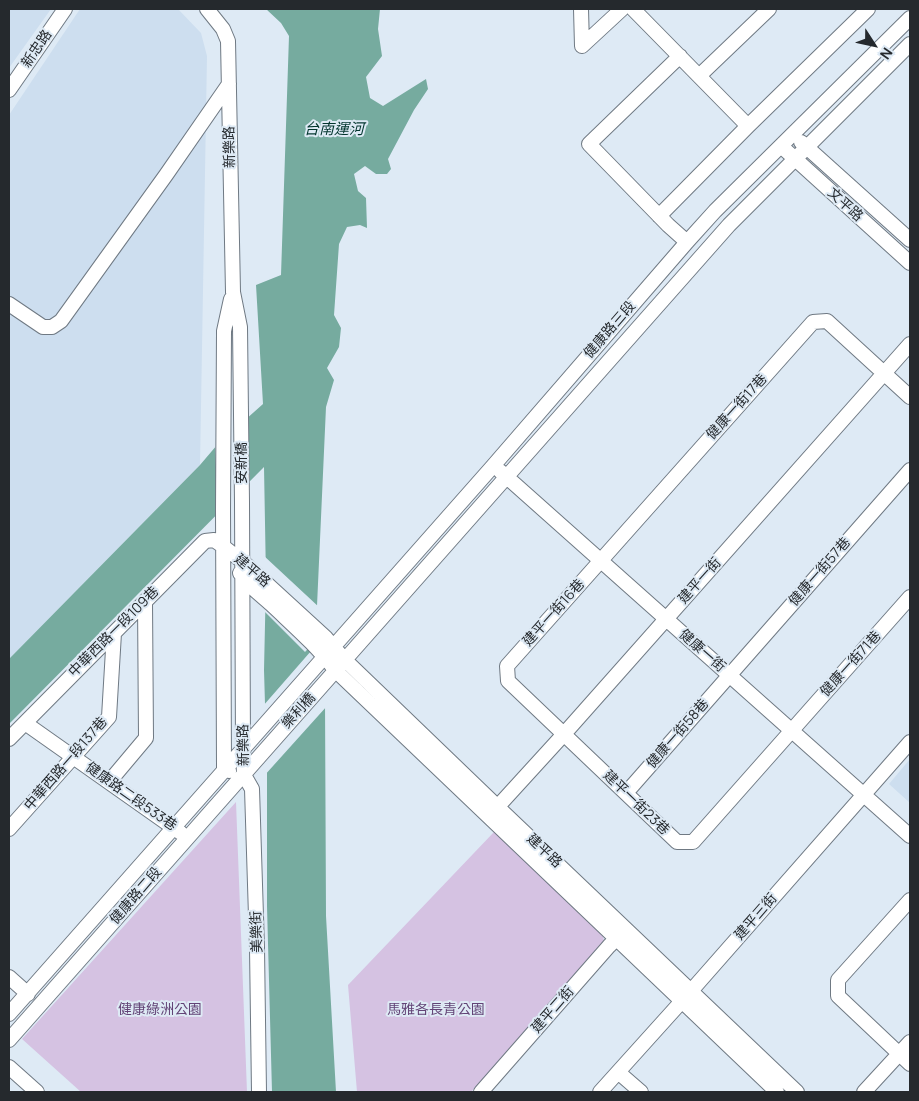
<!DOCTYPE html>
<html>
<head>
<meta charset="utf-8">
<style>
	body { margin:0 }
	#map { position:relative; width:919px; height:1101px; overflow:hidden; background:#deeaf5; font-family:Manrope,sans-serif }
	canvas { display:block }
	.frame { position:absolute; inset:0; border:10px solid #25292d; pointer-events:none }
	.north { position:absolute; left:849px; top:20px; width:50px; height:50px; -webkit-text-stroke:4px #deeaf5; paint-order:stroke; rotate:125deg; font-size:14px; font-weight:700; line-height:20px; text-align:center; color:#25292d }
	.north::after { content:''; display:block; margin:auto; width:18px; height:22px; background:#25292d; clip-path:polygon(50% 0,100% 100%,50% 72%,0 100%) }
</style>
</head>
<body>
<div id="map">
<canvas width="919" height="1101"></canvas>
<div class="frame"></div>
<div class="north">N</div>
</div>
<script>
const g = document.querySelector('canvas').getContext('2d');
g.lineJoin = 'round';
function fill(path, color) {
  g.fillStyle = color;
  g.fill(path, 'evenodd');
}
function stroke(path, color, width, dash) {
  g.strokeStyle = color;
  g.lineWidth = width;
  g.lineCap = dash ? 'butt' : 'round';
  g.setLineDash(dash || []);
  g.stroke(path);
}
function write(font, color, halo, rows, align = 'center') {
  g.font = font + ' Manrope,"Noto Sans TC",sans-serif';
  g.lineWidth = 4;
  g.setLineDash([]);
  g.textBaseline = 'middle';
  g.strokeStyle = halo;
  g.fillStyle = color;
  for (const [text, x, y, turn = 0] of rows) {
    g.save();
    g.translate(x, y);
    g.rotate((+turn || 0) * Math.PI / 180);
    g.textAlign = isNaN(turn) ? turn : align;
    if (halo) g.strokeText(text, 0, 0);
    g.fillText(text, 0, 0);
    g.restore();
  }
}
fill(new Path2D(`
	M9,9H51L9,68Z
	M80,9H178L201,33L207,56L200,465L9,659V115Z
	M910,759V803L889,784Z`), '#cddeef');
fill(new Path2D(`
	M236,802L247,1092H81L22,1039Z
	M494,832L603,934L604,943L471,1092H357L348,985Z`), '#d5c2e2');
fill(new Path2D(`
	M266,9H380L378,29L382,56L366,77L370,98L383,106L426,79L428,89L414,110L388,159L391,169L387,174H376L365,166L354,174L358,191L366,198L367,228L360,225L347,227L339,244L334,315L341,328L339,347L327,368L334,380L326,407L315,650L325,701L326,916L336,1092H272L267,906V772L264,670L266,579L264,467L9,724V659L200,465L217,445L263,404L256,285L281,275L289,36L281,23Z`), '#76ab9f');
fill(new Path2D(`
	M247,415L250,485L218,517L215,443Z
	M263,555L320,608L318,638L305,652L263,610Z
	M318,643V650L327,706L264,776L263,706Z`), '#deeaf5');
const minor = new Path2D(`
	M207,9L223,29L228,41L233,292L240,327L242,502L243,749L244,775L252,789L257,948L259,1092
	M581,9L582,46
	M633,9L748,126
	M582,46L622,9
	M680,56L589,144L668,225L687,242
	M699,76L769,9
	M9,90L65,9
	M801,142L910,240
	M781,146L910,263
	M659,216L748,126L868,9
	M9,304L43,327H52L61,321L166,175L229,84
	M910,397L827,321L813,322L507,666L508,681L677,842H693L910,597
	M500,471L910,836
	M240,573C248,586 262,596 273,606C295,627 317,646 335,670L777,1092
	M25,723L181,833
	M9,739L205,541L214,540L224,547L243,562L326,638L345,660L504,813L797,1092
	M229,771L224,770L223,510L224,331L231,299
	M109,782L146,738L145,602
	M626,793L910,470
	M491,814L564,734L910,344
	M9,829L109,717L114,633
	M910,900L838,980V996L910,1064
	M9,977L28,994
	M9,1014L493,466L687,242L715,211L910,18
	M9,1040L729,225L910,44
	M9,1067L37,1092
	M618,1072L641,1092
	M481,1092L609,946L622,933
	M600,1092L691,991L910,742
	M864,1092L910,1042`);
stroke(minor, '#6f7983', 16);
stroke(minor, '#fff', 14);
write('14px', '#25292d', '#deeaf5', [
	["新忠路",37,49,-56],
	["新樂路",230,147,-91],
	["文平路",845,205,42],
	["健康路三段",610,330,-49],
	["健康一街17巷",737,407,-48],
	["安新橋",242,463,-90],
	["建平路",252,571,41],
	["健康一街57巷",820,572,-49],
	["建平一街",700,581,-48],
	["建平一街16巷",554,613,-48],
	["中華西路一段109巷",114,632,-45],
	["健康一街",702,651,41],
	["健康一街71巷",851,664,-48],
	["樂利橋",299,711,-48],
	["健康一街58巷",678,734,-49],
	["新樂路",244,745,-91],
	["中華西路一段137巷",66,764,-49],
	["健康路二段533巷",131,797,35],
	["建平一街23巷",636,803,44],
	["建平路",544,851,43],
	["健康路二段",136,896,-49],
	["建平三街",756,917,-49],
	["美樂街",257,932,-92],
	["建平二街",553,1010,-49]
]);
write('14px', '#624376', '#deeaf5', [
	["健康綠洲公園",160,1010],
	["馬雅各長青公園",436,1010]
]);
write('italic 15px', '#02352d', '#deeaf5', [
	["台南運河",334,130]
]);
</script>
</body>
</html>
